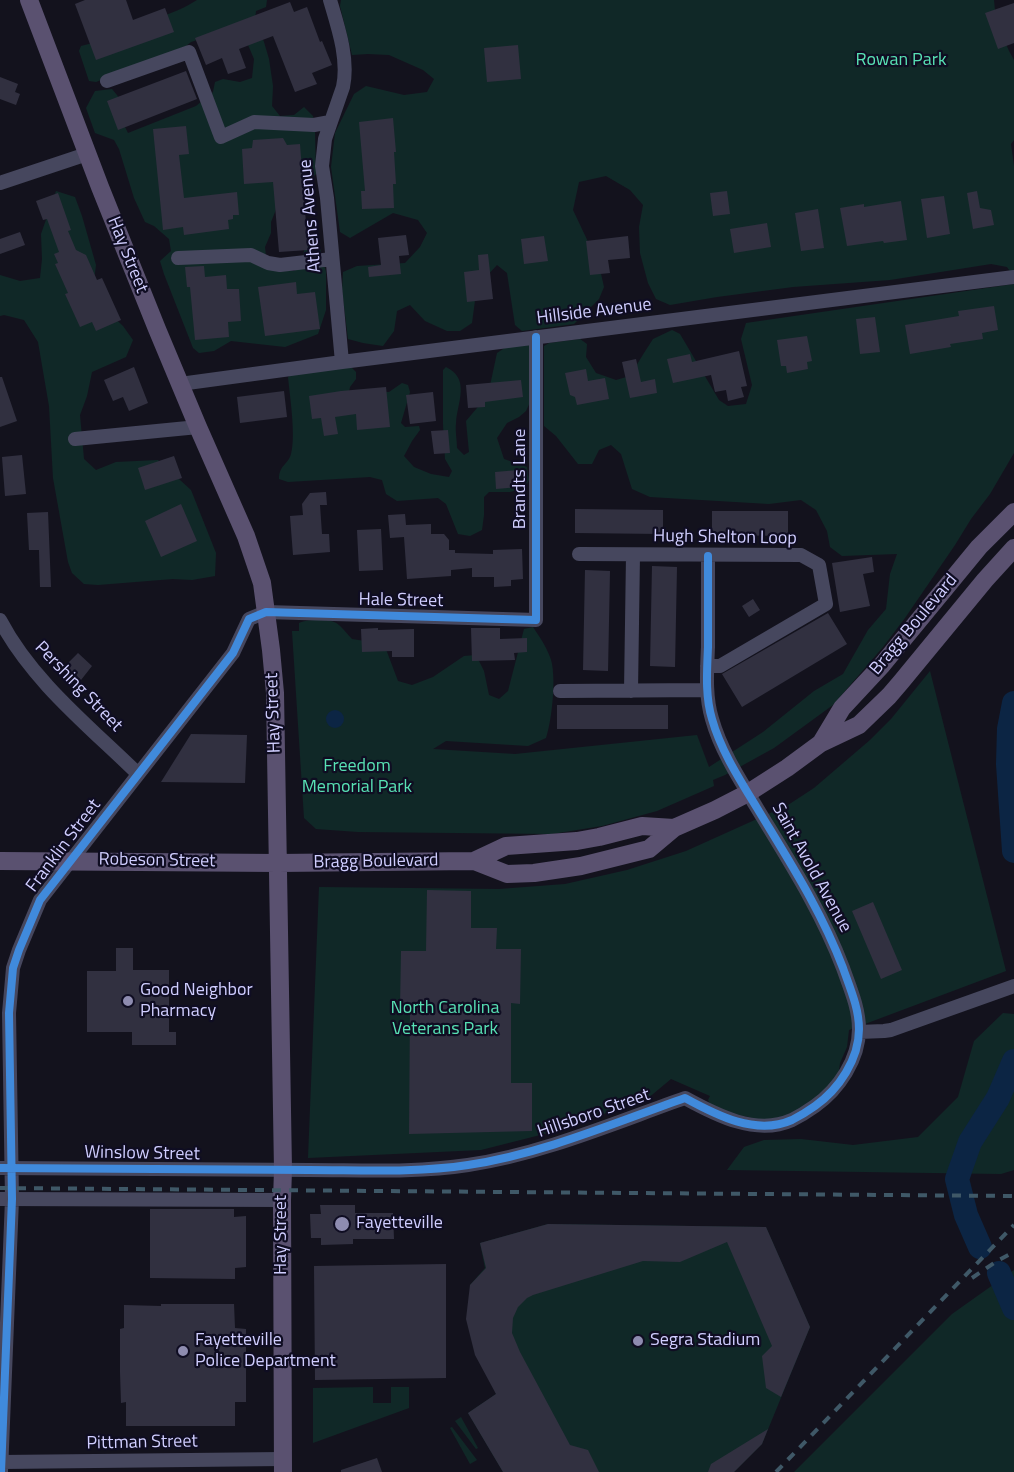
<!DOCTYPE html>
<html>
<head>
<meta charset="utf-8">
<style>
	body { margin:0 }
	canvas { display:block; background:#13121d }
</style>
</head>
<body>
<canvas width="1014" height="1472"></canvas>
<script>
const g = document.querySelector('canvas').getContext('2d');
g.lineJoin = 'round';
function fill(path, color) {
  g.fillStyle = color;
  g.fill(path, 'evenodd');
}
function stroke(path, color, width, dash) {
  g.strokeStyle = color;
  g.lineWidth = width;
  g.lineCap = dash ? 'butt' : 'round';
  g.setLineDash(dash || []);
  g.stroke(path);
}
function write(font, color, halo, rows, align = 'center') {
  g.font = font + ' "Titillium Web",sans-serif';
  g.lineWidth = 4.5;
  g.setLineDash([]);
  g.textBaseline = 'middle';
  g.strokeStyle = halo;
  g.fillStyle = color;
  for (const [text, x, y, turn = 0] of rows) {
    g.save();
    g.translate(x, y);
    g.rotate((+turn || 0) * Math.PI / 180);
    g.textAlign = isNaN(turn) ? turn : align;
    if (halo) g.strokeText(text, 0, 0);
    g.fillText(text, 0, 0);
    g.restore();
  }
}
fill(new Path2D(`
	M197,0H267L266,7L256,11L255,20L264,42L269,59L273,86L272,106L280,116L294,115L304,107L313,116L315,131L316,174L310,180L293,189L279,202L271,222V233L265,247L267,265L277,271H294L303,257L305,245L313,242L319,244L326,272V310L318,334L285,347L231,341L214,351L199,353L193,348L164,274L160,261L171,251L169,239L154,226L145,222L134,198L119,149L114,140L95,133L86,108L95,91L112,89L121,100L125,127L128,133L196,106L213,92L215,82L223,79L240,82L252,78L254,59L240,26L191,42L186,46L96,82L89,81L79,51L81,46C108,40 133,29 158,18C171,13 185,8 197,0Z
	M341,0H994L996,21L1009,51L1014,60V140L1011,144L1014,166V277L1007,267L991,264L890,280L793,287L717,297L670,305L656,299L648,283L640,253L639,227L643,205L630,190L606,176L579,182L573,210L599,265L604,287L599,299L574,324L522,331L515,325L507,273L497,265L484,279L476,293L472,323L460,331H447L425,321L410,305L397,311L394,331L383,346L363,343L348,339L342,290L343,272L357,266L405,263L420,247L427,233L418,220L393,213L350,238L340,232L331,167L335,133L354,94L366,86L404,95L427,92L434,79L423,70L389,55L368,54L352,55L340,6Z
	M56,191L75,197L82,216L96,265L93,289L104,308L123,326L133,340L126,357L92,372L87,396L80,415L84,459L96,470L116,462L158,460L191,490L216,553L215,576L192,580L173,579L98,585L84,584L72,573L68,562L53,478L49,406L38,342L24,320L4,315L0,316V275L20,281L40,278L42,259L41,234Z
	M1014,284V453L990,494L971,519L955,545L905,618L883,647L833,705L774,748L725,775L713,780L714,786L657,811L602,826L552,834L358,832L316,829L304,818L292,631H299V623C306,620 312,620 319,620C338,619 340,626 352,639L384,644L398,681L412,685L433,677L464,656L476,655L484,671L489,695L499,699L508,691L524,629L533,627C539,636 546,646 550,657C557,674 552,720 546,738L528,746L446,741L433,749L515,754L697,735L709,767L763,732L814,691L843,674L868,630L886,609L890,574L897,554L842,556L830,547L827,531L816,510L801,500L769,504L650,497L632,489L621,454L611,445L599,450L592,464H578L556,436L544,426V346L549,343L580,339L587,344L586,357L596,373L616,380L630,376L644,353L653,339L672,330L680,334L719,400L728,406L746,404L752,385L741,339L746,323Z
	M525,343L531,345V400L526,411L519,417L507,423L497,438L504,459L527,467L529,480L525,488L510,492H489L484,497V515L482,530L470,536L458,534L446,504L438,498L397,501L386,494L382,480L370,477L288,482L279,479C279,465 288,465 291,454C296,436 290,397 288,377L296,372L344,367L352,368L356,372V379L350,387L348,397L372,392H389L402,383L408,385L410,392L401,423L405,427L419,426L420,430L412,441L404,456L414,467L431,474L449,477L452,471L445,459L443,424V370L446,367C471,379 457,403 456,423C455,431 457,440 457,448L464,455L469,452L466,421L488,395L497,353L506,347Z
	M930,671L1006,971L849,1030L847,1047L840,1063L837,1085L806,1112L760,1126L749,1117L733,1114L710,1104L708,1100L710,1096L671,1079L647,1099L552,1132L481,1150L308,1158L319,887L499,889L565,884L627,870L686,851L788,805L814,788L870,740L891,719Z
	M1003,1013L1014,1014V1170L1001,1174L727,1170L744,1147L764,1140L801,1139L853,1145L918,1137L958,1097L974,1041Z
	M548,1224L766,1227L810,1327L762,1444L734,1472H503L468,1413L496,1394L470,1285L485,1268L480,1243Z
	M1014,1270V1472H794L952,1314Z
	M373,1387V1403H391V1387H409V1408L313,1443V1388Z
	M461,1417L478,1448L476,1449L455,1421Z
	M452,1427L477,1460L470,1464L450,1428Z`), '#102827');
fill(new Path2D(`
	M326 719a9 9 0 1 1 18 0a9 9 0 1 1-18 0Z`), '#0c2544');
stroke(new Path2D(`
	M1014,703L1009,729L1008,764L1014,851
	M980,1247L966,1215L957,1179L970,1142L998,1098L1014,1061
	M999,1273L1014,1308`), '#0c2544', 24);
fill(new Path2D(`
	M85,0H126L133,20L165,8L174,32L96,60L75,4Z
	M290,2L294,12L307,7L320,42L322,41L332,65L312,73L317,84L295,92L273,36L239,49L246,68L228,74L222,58L206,65L195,38Z
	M1014,3V43L998,49L985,13Z
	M518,45L521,79L487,82L484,48Z
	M186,71L197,99L118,130L107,101Z
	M0,77L18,84L15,92L20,94L16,105L0,99Z
	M393,118L396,152H394L396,184H393L394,208L362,209L361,191H365L359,122Z
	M186,126L189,154L179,155L184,198L237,192L239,215H233V219L228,220L229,229L184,235L183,227L163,230L153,129Z
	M283,138L287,145L300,144L308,250L279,252L273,182L244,184L242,149L252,148L253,140Z
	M727,191L730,214L713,216L710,193Z
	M977,191L980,208L991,210L994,225L973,229L967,193Z
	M58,193L71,230L68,231L76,250L86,255L97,280L102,278L121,320L96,331L92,322L80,327L65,294L68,293L55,264L58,263L54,254L59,252L47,219L43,220L36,201Z
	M944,196L950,234L927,238L921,199Z
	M901,201L907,240L884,243L883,241L847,246L840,208L864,204V207Z
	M818,209L824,248L801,251L795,213Z
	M767,223L771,247L734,253L730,229Z
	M20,232L25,245L0,254V239Z
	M406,235L409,255L399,256L401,274L369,277L368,267L381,265L378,238Z
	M544,236L548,261L524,264L521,239Z
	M628,236L630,258L608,260L610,273L590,275L586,241Z
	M488,254L493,299L467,302L464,272L479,270L478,255Z
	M204,266L205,277L226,275L227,289H239L241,321L228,322L229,337L195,340L190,287H187L185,267Z
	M296,282L297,294L315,292L320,329L265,336L258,287Z
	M994,306L998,330L982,333L983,339L950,344L951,347L910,354L905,325L959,316L958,311Z
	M875,317L880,352L860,354L856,319Z
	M807,336L812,361L807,362L808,369L787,373L786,366H781L777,340Z
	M739,351L747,386L741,387L744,397L728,401L726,390L715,392L711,375L673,383L667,359L690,354L692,362Z
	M636,359L641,382L655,379L657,393L630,398L622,362Z
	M134,367L148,403L129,411L123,397L113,401L104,380Z
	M586,369L588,381L605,378L609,399L577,405L575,397L570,395L565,373Z
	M0,377H2L17,421L0,427Z
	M521,380L523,397L485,402V407L468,408L466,385Z
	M386,387L390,427L357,430L356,414L335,417L338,434L324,436L321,418L312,419L309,396L341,391Z
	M284,391L287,417L240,423L237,397Z
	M433,392L436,421L410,424L406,395Z
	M448,430L450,453L434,454L431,431Z
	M22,455L26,494L5,496L2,457Z
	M174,456L182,478L145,490L138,468Z
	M518,470L519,487L496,489L495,472Z
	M326,492L327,505H320L322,534H329L330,552L293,555L290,516L303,515L302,504L310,493Z
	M181,504L197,541L161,557L145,521Z
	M575,509L663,510V534L575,533Z
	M712,511H788V536L712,535Z
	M48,512L51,587H40L39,550H29L27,513Z
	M405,514L406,525L431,524V534H444L449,540V550H455V553L493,554V550L522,549L523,579L511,580V586L494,587V577H472V568L451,570V576L407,579L404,537L390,538L388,515Z
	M381,529L383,570L359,571L357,530Z
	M872,557L874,572L863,574L870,606L840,612L832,563Z
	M652,566L677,567L675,667L650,666Z
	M585,570L610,571L608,671L583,670Z
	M753,599L760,610L749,617L742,606Z
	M828,613L847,644L742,707L722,674Z
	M378,628V630L414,629V657H392V651L362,652L361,629Z
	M471,628H500V639L527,638V652L514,653L515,660L472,661Z
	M78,653L92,666L81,680L65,666Z
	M557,705H668V729H557Z
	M191,734L247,735L245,783L161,782Z
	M427,890L471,891V928H497L496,949H521L520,1004L511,1003V1083H532V1131L409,1134L410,1008H400L401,951H426Z
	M873,902L902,970L881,979L852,911Z
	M116,948H133V970H169V1032H176V1045H132V1032H87V971H116Z
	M320,1205H355V1213H393L394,1239H353V1244L321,1245V1238H311L310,1214H321Z
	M150,1209H234V1217L246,1216V1267L235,1268V1279L150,1278Z
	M548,1224L766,1227L810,1327L781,1397L766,1388L762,1356L772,1346L727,1242L680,1262L643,1261L533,1295L527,1298L518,1307L513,1318L512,1333L520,1352L570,1445L588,1450L599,1472H503L468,1413L496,1394L475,1355L466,1319L470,1285L486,1268L480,1243Z
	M446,1264V1378L315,1380L314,1266Z
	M161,1304H234L235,1328L246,1329V1402H235V1426H126V1402L121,1403L120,1372V1329L124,1328V1305L161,1306Z
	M768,1429L762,1444L734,1472H708L711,1464Z
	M377,1458L382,1472H341V1470Z`), '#313040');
stroke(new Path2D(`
	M330,0C338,27 349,59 343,87L325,139L322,166L327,198L342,362
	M107,81L189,52L221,137L254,122L314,125L330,122
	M0,183L87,154
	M178,258L251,255L268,263L280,265L332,259
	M180,384L342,362L1014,277
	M75,439L198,427
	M579,554L801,555L819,565L826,604L720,666H707
	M0,620C32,681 89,726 138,774
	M560,691L707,690
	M631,691L633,555
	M859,1032L884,1031L891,1030L1014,986
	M0,1168C103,1169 206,1170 309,1170C362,1170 415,1173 468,1165C542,1154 614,1123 685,1098C716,1115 756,1136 792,1120C800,1116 808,1111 815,1106C839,1089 859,1059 859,1029C859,1008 850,988 843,968C821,910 789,861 757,808C740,780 721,751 712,719C705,696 707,671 708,647C708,616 708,586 708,556
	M0,1199L282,1200
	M2,1462L283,1459
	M1,1472L12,1199L9,1013L13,968L19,950L40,900L233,653L249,619L266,612L536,620V337`), '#46475e', 14);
stroke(new Path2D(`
	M29,0L100,187L157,329L198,427L246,536L262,583L271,650L275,693L283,1170L282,1200L283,1472
	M821,743L842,708L882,665L979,547L1014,512
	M0,861L278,863L474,861L507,874L534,873L581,866L649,849L674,828L715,810L748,793L787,768L821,743L859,725L889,696L901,682L985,580L1014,548
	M474,861L506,846L577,841L599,837L642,826L674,828`), '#5a5170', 18);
stroke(new Path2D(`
	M0,1188L1014,1196
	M972,1278L997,1261L1014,1252
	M776,1472L1014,1225`), '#3f5867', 4, [9, 8]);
stroke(new Path2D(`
	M0,1168C103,1169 206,1170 309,1170C362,1170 415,1173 468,1165C542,1154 614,1123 685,1098C716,1115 756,1136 792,1120C800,1116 808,1111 815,1106C839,1089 859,1059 859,1029C859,1008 850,988 843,968C821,910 789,861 757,808C740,780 721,751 712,719C705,696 707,671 708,647C708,616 708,586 708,556
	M1,1472L12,1199L9,1013L13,968L19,950L40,900L233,653L249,619L266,612L536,620V337`), '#408adc', 8);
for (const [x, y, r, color] of [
	[128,1001,6,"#8e8cb0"],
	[342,1224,8,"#8e8cb0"],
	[638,1341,6,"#8e8cb0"],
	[183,1351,6,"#8e8cb0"]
]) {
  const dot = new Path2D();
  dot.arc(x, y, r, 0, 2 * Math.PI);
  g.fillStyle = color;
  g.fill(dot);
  stroke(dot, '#0f0d22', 2);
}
write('18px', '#58e1b4', '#0f0d22', [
	["Rowan Park",901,61],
	["Freedom",357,767],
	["Memorial Park",357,788],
	["North Carolina",445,1009],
	["Veterans Park",445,1030]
]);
write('18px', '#d0ceff', '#0f0d22', [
	["Athens Avenue",311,216,-95],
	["Hay Street",127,255,68],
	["Hillside Avenue",594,312,-7],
	["Brandts Lane",521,479,-90],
	["Hugh Shelton Loop",725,538,1],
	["Hale Street",401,601,1],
	["Bragg Boulevard",914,625,-50],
	["Pershing Street",78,687,46],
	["Hay Street",274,713,-92],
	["Franklin Street",64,846,-53],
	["Robeson Street",157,861,1],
	["Bragg Boulevard",376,862,-1],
	["Saint Avold Avenue",811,868,61],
	["Hillsboro Street",594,1114,-19],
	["Winslow Street",142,1154,1],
	["Hay Street",282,1235,-90],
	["Pittman Street",142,1443,-1]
]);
write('18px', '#d0ceff', '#0f0d22', [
	["Good Neighbor",140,991],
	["Pharmacy",140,1012],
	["Fayetteville",356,1224],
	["Fayetteville",195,1341],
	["Police Department",195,1362],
	["Segra Stadium",650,1341]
], 'left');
</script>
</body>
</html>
